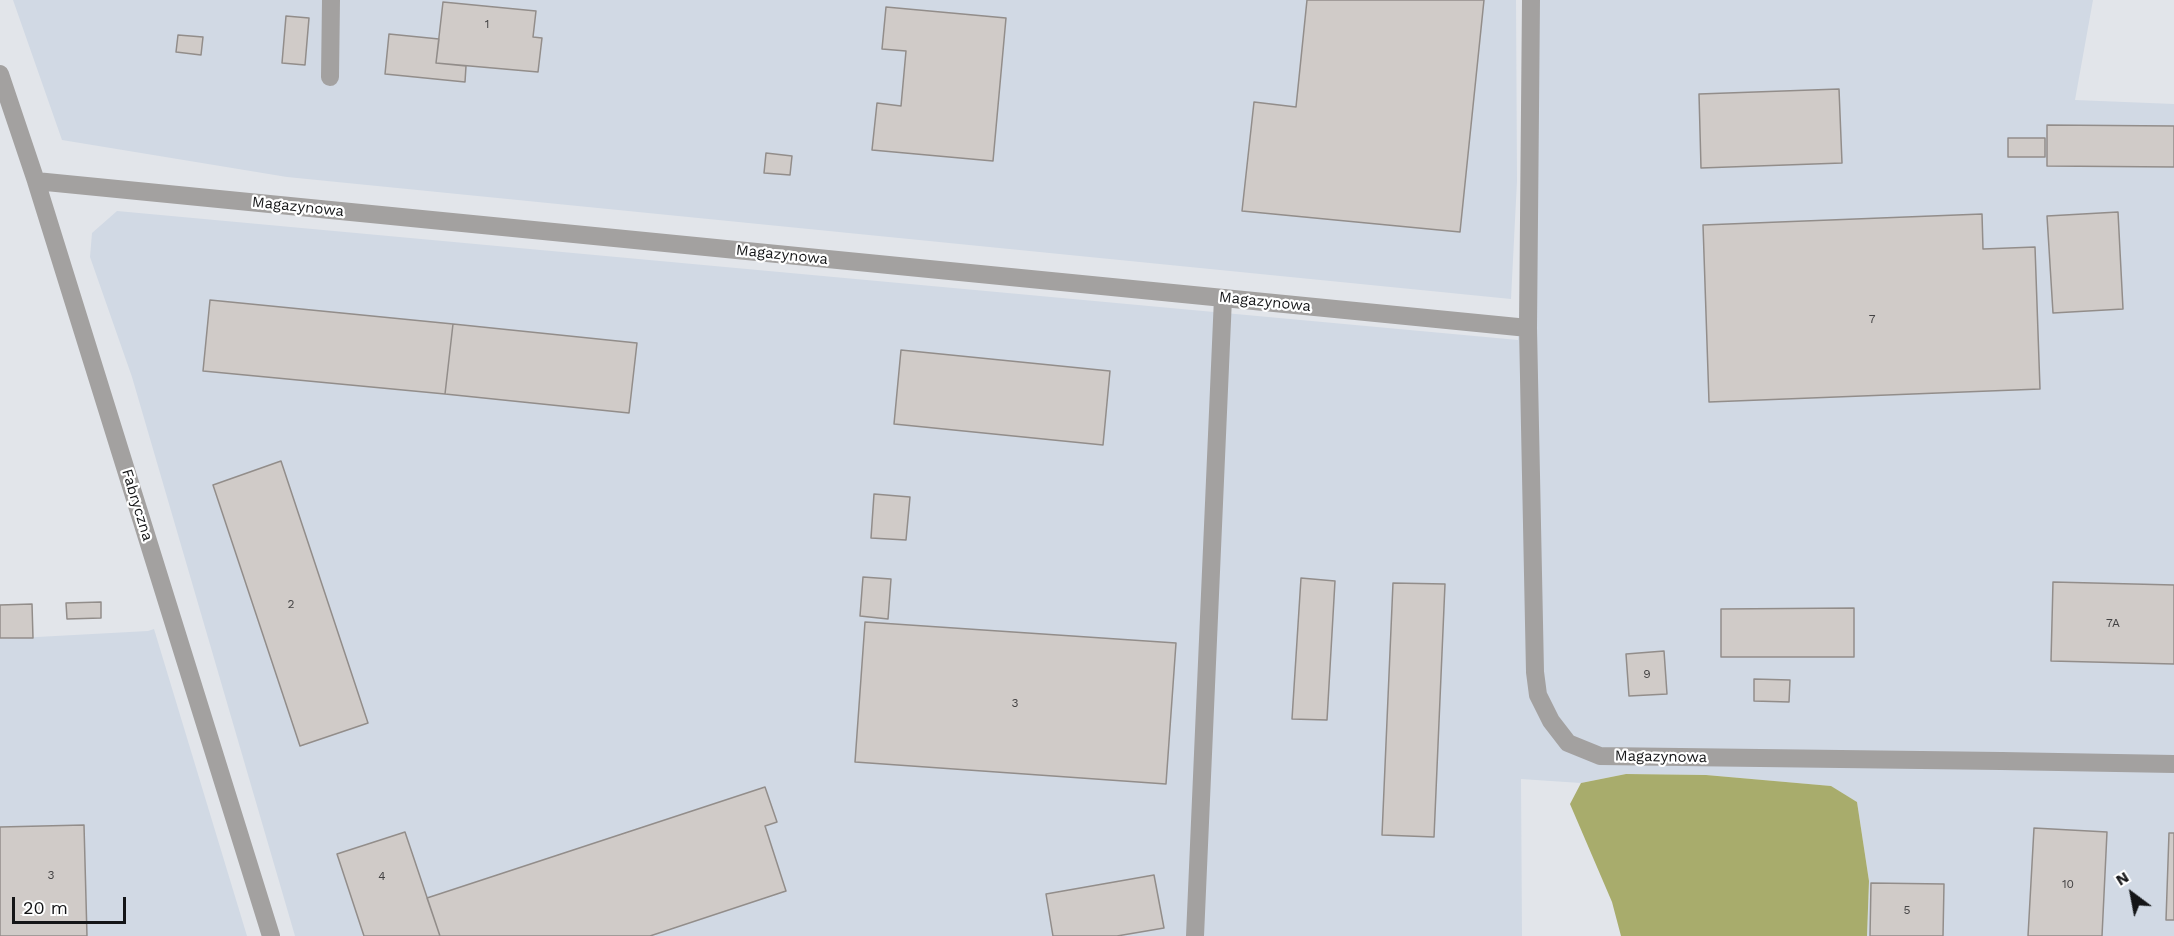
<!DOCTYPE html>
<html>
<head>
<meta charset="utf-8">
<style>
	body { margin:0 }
	#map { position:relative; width:2174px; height:936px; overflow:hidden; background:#e2e5ea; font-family:"Work Sans",sans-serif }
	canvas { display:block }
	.north { position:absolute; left:2102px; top:864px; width:60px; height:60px; -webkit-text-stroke:4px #fff; paint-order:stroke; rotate:328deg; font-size:16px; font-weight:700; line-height:24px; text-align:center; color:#141517 }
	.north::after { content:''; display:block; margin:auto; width:21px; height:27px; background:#141517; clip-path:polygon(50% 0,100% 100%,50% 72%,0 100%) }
	.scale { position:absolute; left:12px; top:897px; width:114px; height:27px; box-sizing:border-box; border:3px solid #141517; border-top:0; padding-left:8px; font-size:18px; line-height:21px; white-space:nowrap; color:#141517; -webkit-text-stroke:4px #fff; paint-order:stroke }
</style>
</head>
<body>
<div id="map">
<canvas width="2174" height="936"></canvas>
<div class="north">N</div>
<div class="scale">20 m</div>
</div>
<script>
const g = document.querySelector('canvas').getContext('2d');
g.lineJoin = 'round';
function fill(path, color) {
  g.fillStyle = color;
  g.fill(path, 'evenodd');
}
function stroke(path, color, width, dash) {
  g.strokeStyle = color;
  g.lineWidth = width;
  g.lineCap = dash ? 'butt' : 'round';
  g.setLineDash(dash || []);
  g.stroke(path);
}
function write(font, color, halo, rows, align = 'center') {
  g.font = font + ' "Work Sans",sans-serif';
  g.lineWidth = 4.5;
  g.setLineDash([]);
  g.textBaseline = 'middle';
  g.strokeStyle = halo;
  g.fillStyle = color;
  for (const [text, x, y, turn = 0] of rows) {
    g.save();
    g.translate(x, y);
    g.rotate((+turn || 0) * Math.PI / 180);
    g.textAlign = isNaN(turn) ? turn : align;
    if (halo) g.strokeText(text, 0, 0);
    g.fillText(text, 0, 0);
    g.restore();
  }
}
fill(new Path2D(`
	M13,0H1516L1517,181L1511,299L287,177L62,140Z
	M1532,0H2093L2075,100L2174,104V936H1867L1869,881L1857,802L1830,786L1706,775L1626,774L1581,783L1521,779L1522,936H295L132,377L90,257L92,233L117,211L1518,340Z
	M154,629L247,936H0V639L148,631Z`), '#d1d9e4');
fill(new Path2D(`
	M1626,774L1706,775L1831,786L1857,802L1869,881L1867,936H1621L1612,902L1570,804L1581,783Z`), '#a8ac6c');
const building = new Path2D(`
	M1307,0H1484L1460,232L1242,211L1254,102L1296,107Z
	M443,2L536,11L533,37L542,38L538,72L436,63Z
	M886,7L1006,18L993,161L872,150L877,103L901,106L906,51L882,49Z
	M286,16L309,18L305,65L282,63Z
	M389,34L439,39L436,63L466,66L465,82L385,74Z
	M178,35L203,37L201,55L176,52Z
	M1839,89L1842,163L1701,168L1699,94Z
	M2047,125L2174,126V167L2047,166Z
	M2008,138H2045V157H2008Z
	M766,153L792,156L790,175L764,173Z
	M2118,212L2123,309L2053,313L2047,216Z
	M1982,214L1983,249L2035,247L2040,389L1709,402L1703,225Z
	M210,300L453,324L445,394L203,371Z
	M453,324L637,343L629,413L445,394Z
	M901,350L1110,371L1103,445L894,424Z
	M281,461L368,723L300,746L213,485Z
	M874,494L910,497L906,540L871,538Z
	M863,577L891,579L888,619L860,616Z
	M1301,578L1335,581L1327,720L1292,719Z
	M2053,582L2174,585V664L2051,661Z
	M1393,583L1445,584L1434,837L1382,835Z
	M101,602V618L67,619L66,603Z
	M32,604L33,638H0V605Z
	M1854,608V657H1721V609Z
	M865,622L1176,643L1166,784L855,762Z
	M1664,651L1667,694L1629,696L1626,654Z
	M1754,679L1790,680L1789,702L1754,701Z
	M765,787L777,822L765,826L786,891L650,936H440L427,898Z
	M84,825L87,936H0V827Z
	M2034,828L2107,832L2102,936H2028Z
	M405,832L440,936H364L337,854Z
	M2169,833H2174V920H2166Z
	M1154,875L1164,928L1117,936H1053L1046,894Z
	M1871,883L1944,884L1943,936H1870Z`);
fill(building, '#d0cbc8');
stroke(building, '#928d8a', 1.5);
stroke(new Path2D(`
	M330,77L331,0
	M2001,761L2174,764
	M1195,936L1223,298`), '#a3a1a0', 18);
stroke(new Path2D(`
	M1531,0L1528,328L1535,672L1538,695L1551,721L1568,743L1600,756L2001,761
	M0,74L36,181L271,936
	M36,181L1528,328`), '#a3a1a0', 18);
write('12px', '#434243', null, [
	["1",487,24],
	["7",1872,319],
	["2",291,604],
	["7A",2113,623],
	["9",1647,674],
	["3",1015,703],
	["3",51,875],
	["4",382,876],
	["10",2068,884],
	["5",1907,910]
]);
write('15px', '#141517', '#fff', [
	["Magazynowa",298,207,6],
	["Magazynowa",782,255,6],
	["Magazynowa",1265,302,6],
	["Fabryczna",137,505,73],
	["Magazynowa",1661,757,1]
]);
</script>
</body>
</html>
